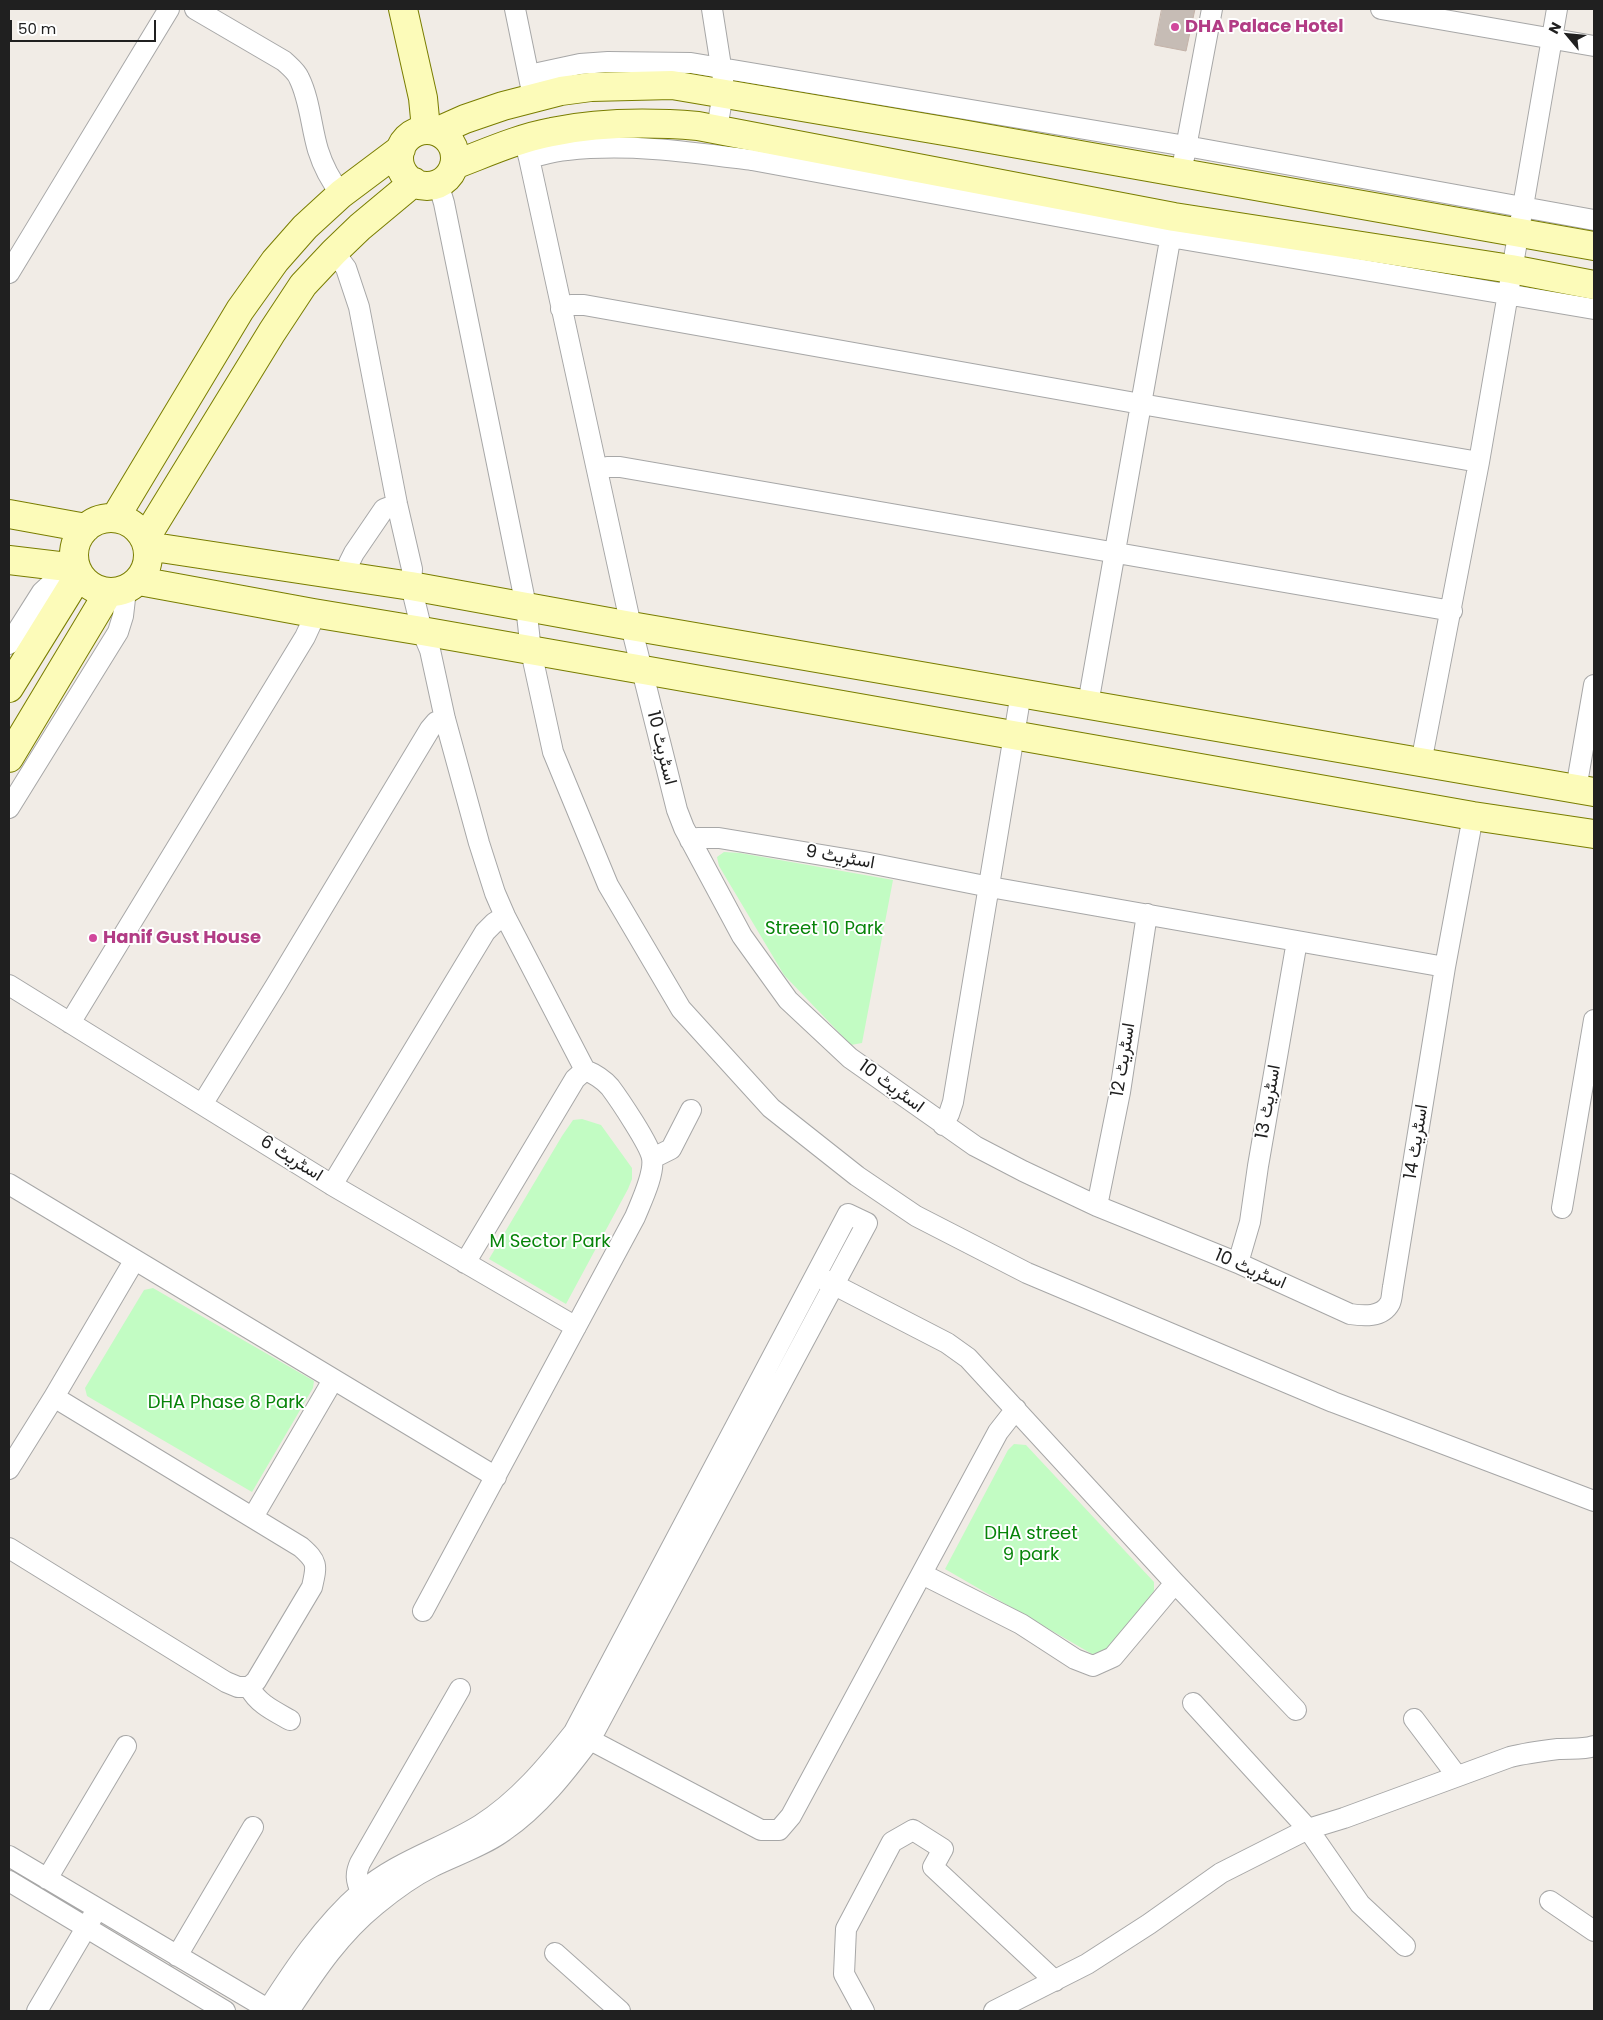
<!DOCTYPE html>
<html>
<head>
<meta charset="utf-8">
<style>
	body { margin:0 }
	#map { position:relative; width:1603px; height:2020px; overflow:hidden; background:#f1ece6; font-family:Poppins,sans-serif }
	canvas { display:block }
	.frame { position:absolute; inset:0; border:10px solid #202020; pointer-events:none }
	.north { position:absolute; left:1543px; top:10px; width:50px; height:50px; -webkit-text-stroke:4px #fff; paint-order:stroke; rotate:298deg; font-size:14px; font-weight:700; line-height:20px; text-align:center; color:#202020 }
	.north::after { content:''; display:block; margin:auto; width:18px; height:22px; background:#202020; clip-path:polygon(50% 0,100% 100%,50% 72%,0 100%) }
	.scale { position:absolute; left:10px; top:20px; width:146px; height:22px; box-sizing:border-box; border:2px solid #202020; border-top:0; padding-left:6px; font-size:15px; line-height:18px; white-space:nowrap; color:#202020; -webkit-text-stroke:4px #fff; paint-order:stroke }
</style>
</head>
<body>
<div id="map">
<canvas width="1603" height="2020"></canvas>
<div class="frame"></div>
<div class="north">N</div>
<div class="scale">50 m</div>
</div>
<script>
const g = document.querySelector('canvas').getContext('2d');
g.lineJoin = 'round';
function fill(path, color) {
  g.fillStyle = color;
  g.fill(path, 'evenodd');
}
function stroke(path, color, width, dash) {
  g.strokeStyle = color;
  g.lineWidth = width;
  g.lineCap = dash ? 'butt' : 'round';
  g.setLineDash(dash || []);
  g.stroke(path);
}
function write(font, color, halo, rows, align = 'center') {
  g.font = font + ' Poppins,Vazirmatn,sans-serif';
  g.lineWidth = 4;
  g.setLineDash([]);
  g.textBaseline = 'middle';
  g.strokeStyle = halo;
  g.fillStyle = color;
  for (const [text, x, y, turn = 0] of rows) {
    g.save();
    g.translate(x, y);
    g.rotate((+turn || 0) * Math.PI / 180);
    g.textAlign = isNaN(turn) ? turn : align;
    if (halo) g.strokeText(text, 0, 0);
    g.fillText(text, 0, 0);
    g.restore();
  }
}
fill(new Path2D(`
	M724,852L740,853L893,880L862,1043L851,1045L784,975L719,866L717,857Z
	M582,1119L601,1125L632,1168V1179L628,1189L566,1304L489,1259L562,1136L573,1120Z
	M153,1288L314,1381L313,1388L252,1492L87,1396L85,1388L144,1290Z
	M1014,1444L1026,1445L1154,1582V1591L1106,1652L1092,1654L945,1569L1008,1450Z`), '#c2fcc3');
const building = new Path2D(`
	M1162,9H1195L1186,51L1155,45Z`);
fill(building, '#c6bcb5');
stroke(building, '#c3b2a8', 1);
const street = new Path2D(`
	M195,9L284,61C289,66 296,71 299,78C310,100 311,127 318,150C323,166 331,181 341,194
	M515,9L531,87
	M712,9L723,79V93L717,129
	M1381,9L1594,46
	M529,75L580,64L608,62L691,63L1186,146L1594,220
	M524,140L529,158L631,626L677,810L684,828L742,936L788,1000L850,1058L975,1146L1023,1171L1097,1206L1238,1263L1350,1314C1363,1316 1382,1318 1390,1303C1392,1299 1392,1292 1393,1287L1445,967L1473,816
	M529,158C542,155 554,151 567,150C629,143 690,152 752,160L1170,237L1594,309
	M1184,158L1212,9
	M438,183L444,203L526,606L531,651L553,752L608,885L681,1009L771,1108L857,1176L916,1216L1027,1273L1333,1402L1594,1501
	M334,252L346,268L359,307L397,504L412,569L411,586L422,631L430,650L445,719L479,843L495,893L505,916L585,1070C595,1074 603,1079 610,1087C619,1099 650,1145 652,1158C655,1174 641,1202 635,1217L423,1611
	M9,273L169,9
	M561,309L571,305H584L1141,404L1479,462
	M597,470L607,467H620L1452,611
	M349,576V563L354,553L384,509L397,504
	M9,644L42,592L54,581L76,568
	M1088,704L1173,223
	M1421,763L1479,462L1557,9
	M1576,789L1594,685
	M9,808L118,632L123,616L126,590
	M690,840L698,838H719L864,862L990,887L1445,967
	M9,985L332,1185L576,1327
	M70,1023L305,637L311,624L313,613
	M203,1103L276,985L430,729L436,722L445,719
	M943,1125L949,1114L953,1102L1021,693
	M653,1158L671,1149L691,1110
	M9,1184L496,1477
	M332,1185L485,932L494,923L505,916
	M1097,1206L1120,1092L1147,914
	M1562,1208L1594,1020
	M465,1263L575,1079L585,1070
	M1238,1263L1250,1222L1258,1166L1297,941
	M823,1279L947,1343L968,1358L1175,1583L1296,1710
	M9,1469L54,1397L134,1261
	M253,1517L333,1380
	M9,1548L226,1682L238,1687H249L256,1681L312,1587C317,1565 318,1562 301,1547L54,1397
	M922,1574L1021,1624L1075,1659L1093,1666L1113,1657L1175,1583
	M249,1687C258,1704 274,1711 290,1720
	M1193,1703L1308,1829L1360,1904L1405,1946
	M1414,1719L1457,1776
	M579,1734L761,1830H779L791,1816L998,1432L1016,1409
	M9,1856L271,2011
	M47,1879L126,1746
	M9,1881L225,2011
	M361,1892C356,1881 355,1874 360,1863L460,1689
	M1550,1901L1594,1931
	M555,1953L620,2011
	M177,1956L253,1827
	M37,2011L93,1916
	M267,2011C294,1969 323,1925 361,1892C397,1861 441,1849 480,1825C518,1801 547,1766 574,1732L848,1214L867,1223L590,1740C565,1773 539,1807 504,1831C482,1847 456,1855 432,1867C412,1877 393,1891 376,1905C339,1935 315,1972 289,2011
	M864,2011L844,1974L846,1929L892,1842L913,1830L943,1849L933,1867L1055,1981
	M994,2011L1087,1964L1149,1924L1221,1873L1308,1829L1344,1818L1510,1757C1526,1753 1542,1751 1558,1749C1571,1748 1582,1750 1594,1746`);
const secondary = new Path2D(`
	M403,9L423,98L426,129
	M399 158a28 28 0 1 1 56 0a28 28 0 1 1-56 0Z
	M438,131L465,119L503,106L561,91L591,87L672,85L956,133L1594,246
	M454,165C486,153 519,138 552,132C600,122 649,122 698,126L1174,217L1511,269L1594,285
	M9,514L86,528
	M74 555a37 37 0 1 1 74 0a37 37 0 1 1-74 0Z
	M115,518L240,310L275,261L305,227L341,194L401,149
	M145,539L272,332L303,285L334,252L360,227L414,182
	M147,546L411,586L631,626L1594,792
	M9,560L76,568
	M139,581L313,613L422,631L1473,816L1594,834
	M9,688L79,575
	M9,758L108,593`);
stroke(street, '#a7a7a7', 22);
stroke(secondary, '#797d01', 30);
stroke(street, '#fff', 20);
stroke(secondary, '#fcfbb9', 28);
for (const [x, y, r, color] of [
	[1175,27,5,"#d1479c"],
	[93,938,5,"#d1479c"]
]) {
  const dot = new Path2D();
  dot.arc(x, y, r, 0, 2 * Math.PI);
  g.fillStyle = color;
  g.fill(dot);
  stroke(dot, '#fff', 2);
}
write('bold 18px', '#b23c85', '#fff', [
	["DHA Palace Hotel",1185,27],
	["Hanif Gust House",103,938]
], 'left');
write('18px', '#202020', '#fff', [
	["اسٹریٹ 10",661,748,76],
	["اسٹریٹ 9",840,858,10],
	["اسٹریٹ 12",1124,1060,-81],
	["اسٹریٹ 10",891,1087,36],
	["اسٹریٹ 13",1269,1102,-80],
	["اسٹریٹ 14",1417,1142,-81],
	["اسٹریٹ 6",291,1159,32],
	["اسٹریٹ 10",1250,1270,23]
]);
write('18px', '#078409', '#fff', [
	["Street 10 Park",824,929],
	["M Sector Park",550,1242],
	["DHA Phase 8 Park",226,1403],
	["DHA street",1031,1534],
	["9 park",1031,1555]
]);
</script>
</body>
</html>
